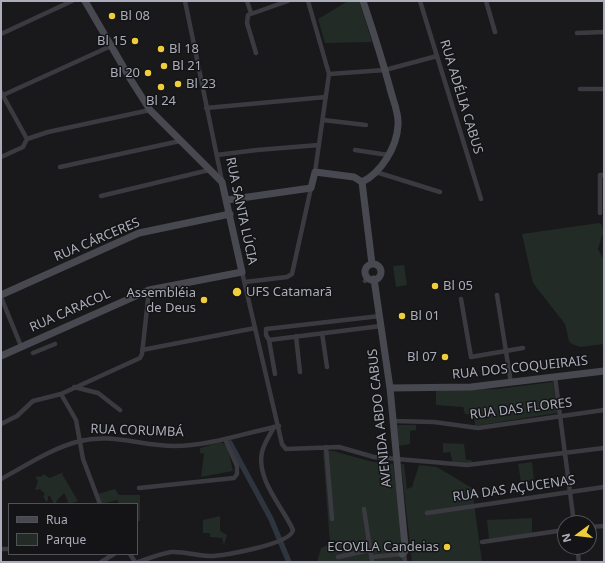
<!DOCTYPE html>
<html>
<head>
<meta charset="utf-8">
<style>
	body { margin:0 }
	#map { position:relative; width:605px; height:563px; overflow:hidden; background:#19191b; font-family:"Noto Sans",sans-serif }
	canvas { display:block }
	.frame { position:absolute; inset:0; border:2px solid #abaeba; pointer-events:none }
	.legend { position:absolute; left:8px; top:503px; width:130px; height:52px; box-sizing:border-box; background:#141416; border:1px solid #505258; margin:0; padding:5px 7px; list-style:none; font-size:12px; color:#abaeba }
	.legend li { display:flex; align-items:center; gap:8px; height:20px }
	.legend b { width:20px; border:1px solid #505258 }
	.north { position:absolute; left:557px; top:515px; width:40px; height:40px; box-sizing:border-box; background:#141416; border:1px solid #505258; border-radius:50%; rotate:255deg; font-size:11px; font-weight:700; line-height:16px; text-align:center; color:#abaeba }
	.north::after { content:''; display:block; margin:auto; width:14px; height:18px; background:#f0cd3b; clip-path:polygon(50% 0,100% 100%,50% 72%,0 100%) }
</style>
</head>
<body>
<div id="map">
<canvas width="605" height="563"></canvas>
<div class="frame"></div>
<ul class="legend">
<li><b style="height:5px;background:#484850"></b>Rua</li>
<li><b style="height:11px;background:#222b25"></b>Parque</li>
</ul>
<div class="north">N</div>
</div>
<script>
const g = document.querySelector('canvas').getContext('2d');
g.lineJoin = 'round';
function fill(path, color) {
  g.fillStyle = color;
  g.fill(path, 'evenodd');
}
function stroke(path, color, width, dash) {
  g.strokeStyle = color;
  g.lineWidth = width;
  g.lineCap = dash ? 'butt' : 'round';
  g.setLineDash(dash || []);
  g.stroke(path);
}
function write(font, color, halo, rows, align = 'center') {
  g.font = font + ' "Noto Sans",sans-serif';
  g.lineWidth = 3;
  g.setLineDash([]);
  g.textBaseline = 'middle';
  g.strokeStyle = halo;
  g.fillStyle = color;
  for (const [text, x, y, turn = 0] of rows) {
    g.save();
    g.translate(x, y);
    g.rotate((+turn || 0) * Math.PI / 180);
    g.textAlign = isNaN(turn) ? turn : align;
    if (halo) g.strokeText(text, 0, 0);
    g.fillText(text, 0, 0);
    g.restore();
  }
}
fill(new Path2D(`
	M348,1H359L372,42L325,43L318,19Z
	M599,223L602,225L603,233L598,249L604,260V344L580,347L572,344L569,341L565,324L533,283L522,234Z
	M404,265L407,285L396,287L393,266Z
	M553,382L557,413L475,426L474,415L465,414L463,407L436,405V390L497,389Z
	M395,425H416V430L410,431V444L398,446Z
	M221,442L227,446L233,471L201,477L204,454L200,453V448Z
	M443,443L464,444L466,460H471L473,464H453L450,452L443,453Z
	M323,451H333L373,462L393,464L406,562H317L321,548L330,544Z
	M532,462L534,480L521,482L518,464Z
	M401,464H404L407,489L412,487L419,465L437,467L472,488L482,562H412Z
	M64,472L62,474L78,501L69,504L64,493L56,502L57,504H54L50,496H48V500L46,502L43,496L45,494L40,489L35,490L38,481L35,477L42,476L44,474L49,478Z
	M115,489L119,495H140V521H137V526V504H119L117,500L102,504L98,494Z
	M220,516V531L227,535L224,545L222,538L210,537V533H203V520Z
	M532,518V534L489,539L487,520Z`), '#222b25');
stroke(new Path2D(`
	M230,443L271,519L289,562`), '#2e353f', 5.5);
stroke(new Path2D(`
	M185,1L222,181
	M247,1L251,13
	M308,1L329,74L315,172
	M420,1L481,199
	M486,1L495,32
	M577,33L604,32
	M1,34L72,1
	M256,53L247,23L248,15L288,1
	M329,74L385,70L437,56
	M580,89H604
	M1,92L27,139
	M1,96L111,46
	M206,108L326,97
	M323,120L366,125
	M27,139L48,132L150,110
	M355,150L388,155
	M217,155L257,150L319,145
	M1,157L23,147L27,139
	M60,167L180,141
	M376,172L440,192
	M101,196L209,170
	M600,213V175H604
	M242,272L282,444L286,449L339,447L374,457L467,465L604,448
	M365,281L367,277
	M245,282L287,277L292,274L311,188
	M497,295L511,383
	M1,297L21,346
	M461,299L471,357L523,348
	M322,333L327,367
	M296,336L300,372
	M269,340L381,326
	M142,350L255,328
	M33,353L55,344
	M275,374L269,340L266,335V329L380,316
	M555,377L574,523
	M74,387L98,393L120,410
	M61,394L76,420L83,459L100,504
	M393,421L434,422L478,428L604,410
	M1,424L17,416L33,401L61,394L140,358L142,354L149,290
	M326,447L332,519
	M1,479C27,465 52,448 80,441C111,433 143,446 174,446C209,446 245,433 279,426
	M139,488L234,478L237,474V466L225,439
	M364,509L372,562
	M427,513L604,487
	M589,527L604,526
	M482,542L565,530
	M577,547L579,562
	M1,549H9
	M404,553L405,562
	M130,554L135,562
	M338,557L370,550
	M372,557L402,554
	M101,562L114,554
	M138,562C149,558 160,554 171,552C185,551 197,556 210,556C224,556 291,544 293,530C283,507 256,480 262,452C264,443 270,435 274,427`), '#3a3a40', 4.5);
stroke(new Path2D(`
	M362,182C381,173 397,147 398,125C399,114 394,103 391,92C383,62 373,31 363,1
	M362,182L372,264
	M227,200L311,188L315,172L354,177L362,182
	M365 272a8 8 0 1 1 16 0a8 8 0 1 1-16 0Z
	M374,279L390,388L405,546V551L402,554
	M1,295L139,233L230,214
	M1,356L149,290L242,272L222,182L150,110L131,80L85,1
	M390,388L471,387L604,371`), '#484850', 7);
for (const [x, y, r, color] of [
	[112,16,4,"#f0cd3b"],
	[135,41,4,"#f0cd3b"],
	[161,49,4,"#f0cd3b"],
	[164,66,4,"#f0cd3b"],
	[148,73,4,"#f0cd3b"],
	[178,84,4,"#f0cd3b"],
	[161,87,4,"#f0cd3b"],
	[435,286,4,"#f0cd3b"],
	[237,292,5,"#f0cd3b"],
	[204,300,4,"#f0cd3b"],
	[402,316,4,"#f0cd3b"],
	[445,357,4,"#f0cd3b"],
	[447,547,4,"#f0cd3b"]
]) {
  const dot = new Path2D();
  dot.arc(x, y, r, 0, 2 * Math.PI);
  g.fillStyle = color;
  g.fill(dot);
  stroke(dot, '#141416', 1.5);
}
write('13px', '#abaeba', '#141416', [
	["Bl 08",120,16],
	["Bl 15",127,41,"right"],
	["Bl 18",169,49],
	["Bl 21",172,66],
	["Bl 20",140,73,"right"],
	["Bl 23",186,84],
	["Bl 24",161,101,"center"],
	["Bl 05",443,286],
	["UFS Catamarã",246,292],
	["Assembléia",196,293,"right"],
	["de Deus",196,308,"right"],
	["Bl 01",410,316],
	["Bl 07",437,357,"right"],
	["ECOVILA Candeias",439,547,"right"]
], 'left');
write('13px', '#abaeba', '#141416', [
	["RUA ADÉLIA CABUS",461,97,73],
	["RUA SANTA LÚCIA",241,211,78],
	["RUA CÁRCERES",97,240,-23],
	["RUA CARACOL",70,311,-24],
	["RUA DOS COQUEIRAIS",520,368,-6],
	["RUA DAS FLORES",521,409,-7],
	["AVENIDA ABDO CABUS",380,418,-96],
	["RUA CORUMBÁ",137,431,2],
	["RUA DAS AÇUCENAS",514,489,-8]
]);
</script>
</body>
</html>
